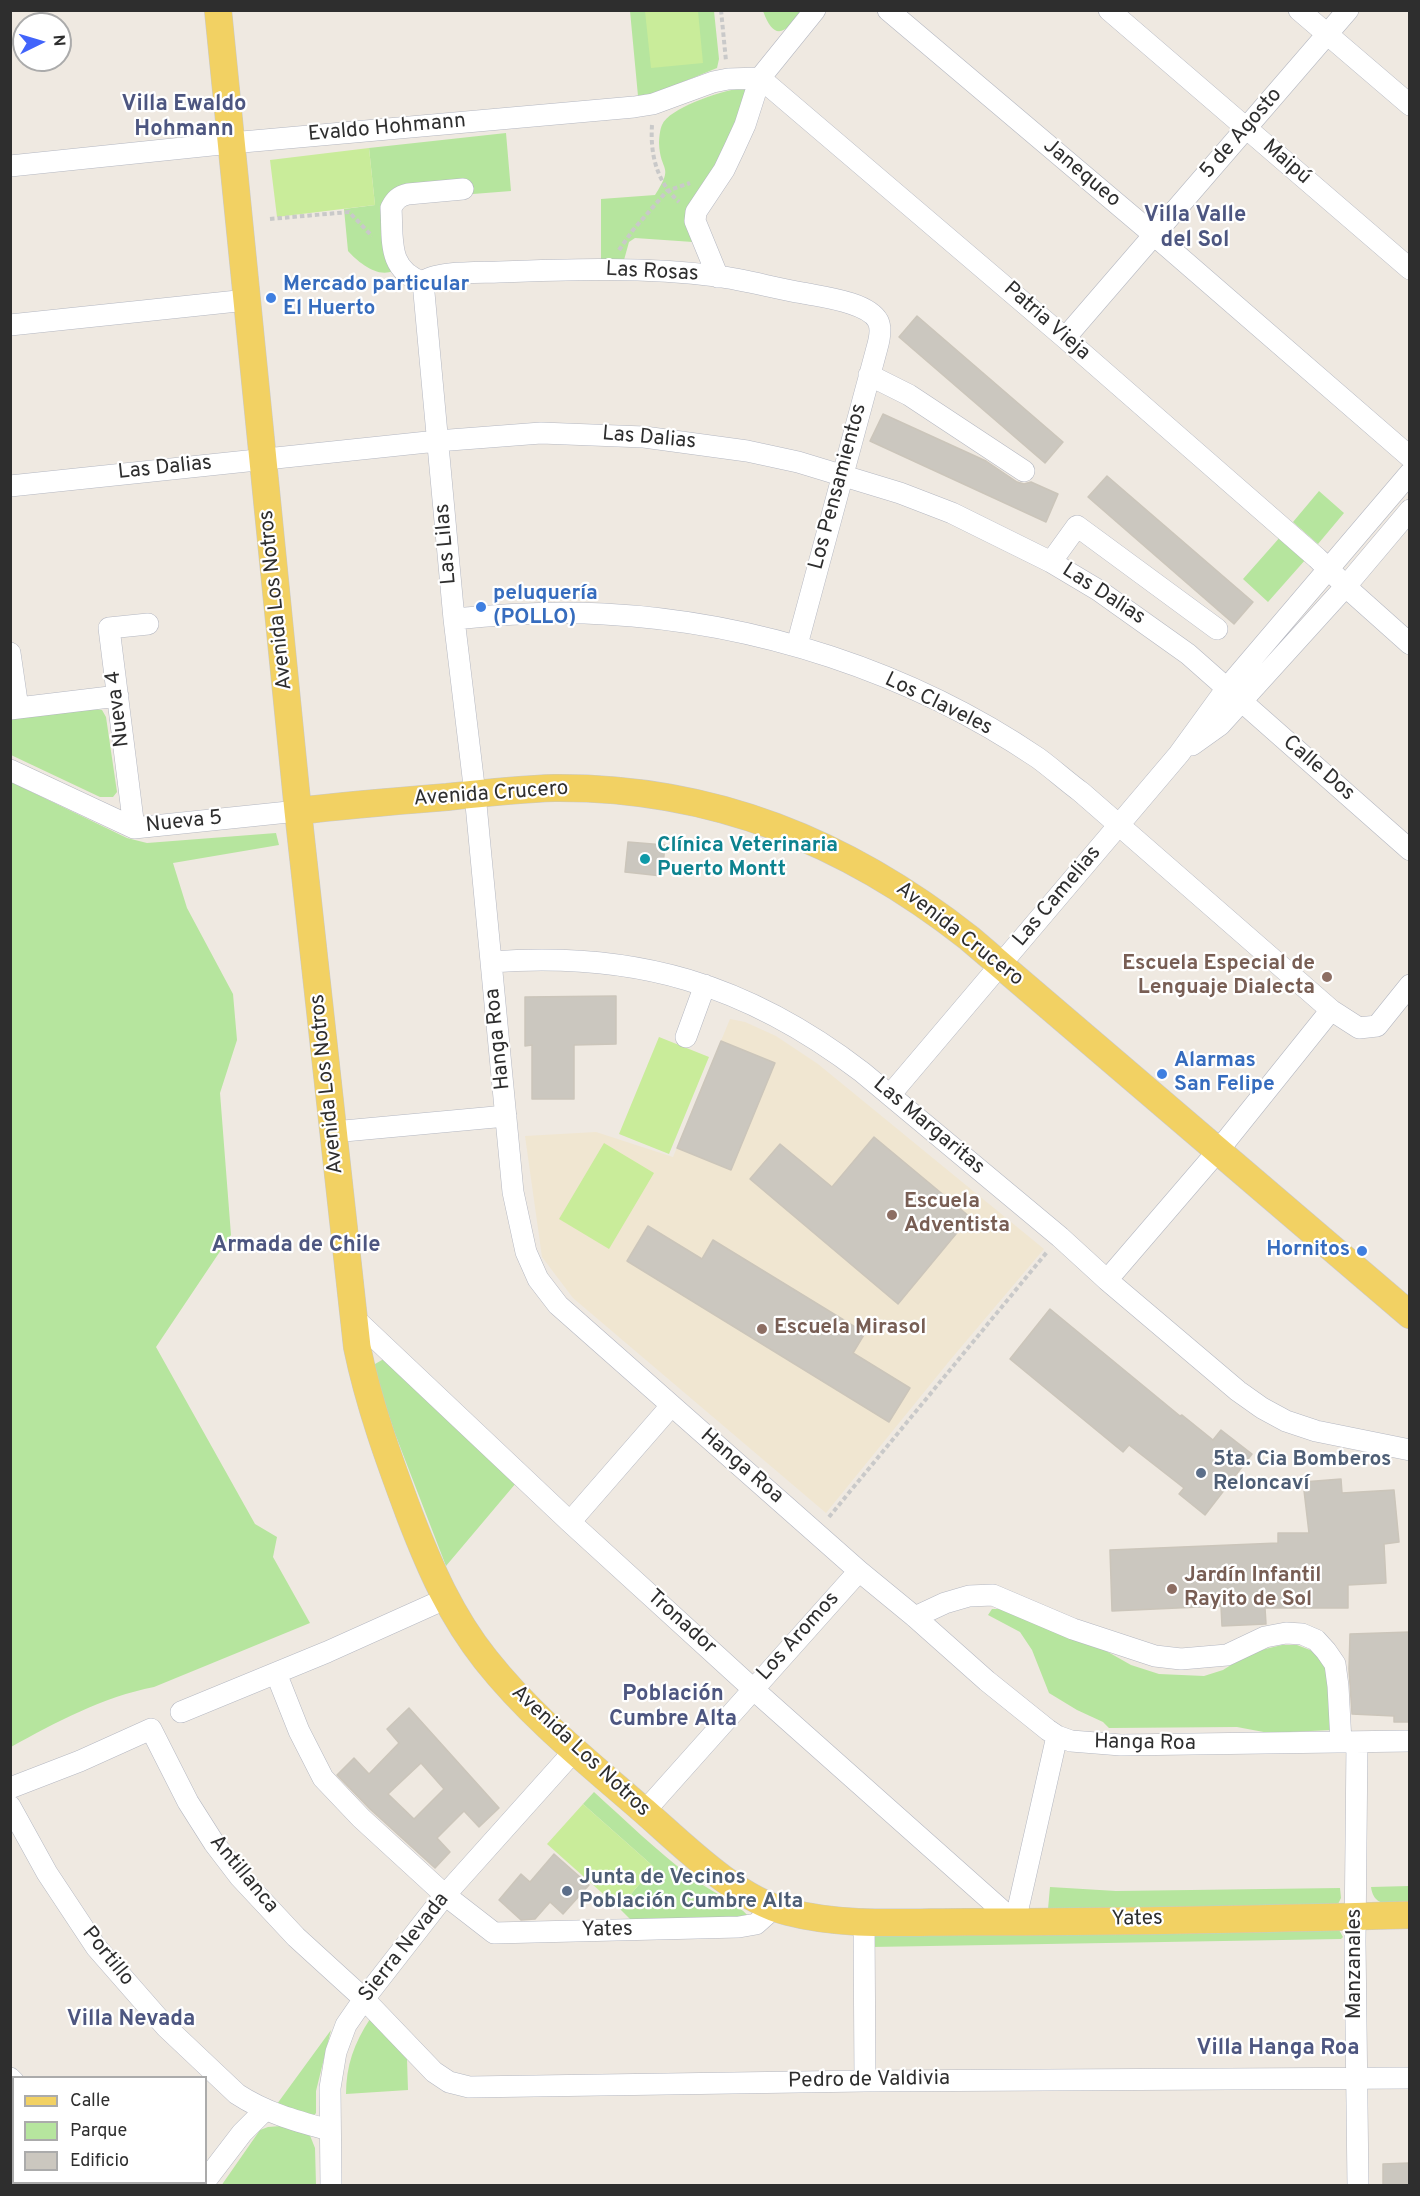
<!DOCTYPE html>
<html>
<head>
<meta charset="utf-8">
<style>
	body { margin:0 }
	#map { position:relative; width:1420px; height:2196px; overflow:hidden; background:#efe9e1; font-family:Overpass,sans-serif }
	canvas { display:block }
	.frame { position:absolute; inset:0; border:12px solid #2e2e2e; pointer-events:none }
	.legend { position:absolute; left:12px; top:2076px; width:195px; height:108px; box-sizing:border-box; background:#fff; border:2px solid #ababab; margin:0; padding:8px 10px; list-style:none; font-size:18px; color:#2e2e2e }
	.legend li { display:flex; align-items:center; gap:12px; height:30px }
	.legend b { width:30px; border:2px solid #ababab }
	.north { position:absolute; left:12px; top:12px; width:60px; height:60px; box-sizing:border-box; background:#fff; border:2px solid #ababab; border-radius:50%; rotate:85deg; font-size:16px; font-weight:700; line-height:24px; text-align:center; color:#2e2e2e }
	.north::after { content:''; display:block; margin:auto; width:21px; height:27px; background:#4264fb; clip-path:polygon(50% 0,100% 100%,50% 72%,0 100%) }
</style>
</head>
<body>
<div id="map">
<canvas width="1420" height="2196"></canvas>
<div class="frame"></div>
<ul class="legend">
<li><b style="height:8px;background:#f2d163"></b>Calle</li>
<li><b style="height:16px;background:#b6e59e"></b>Parque</li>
<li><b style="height:16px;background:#cbc7bf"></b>Edificio</li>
</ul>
<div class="north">N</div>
</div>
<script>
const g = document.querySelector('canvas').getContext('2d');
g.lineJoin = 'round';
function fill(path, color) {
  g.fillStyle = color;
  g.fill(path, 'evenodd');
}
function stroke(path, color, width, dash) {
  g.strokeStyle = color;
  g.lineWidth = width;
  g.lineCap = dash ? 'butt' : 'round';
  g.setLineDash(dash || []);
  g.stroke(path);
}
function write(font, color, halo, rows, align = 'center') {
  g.font = font + ' Overpass,sans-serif';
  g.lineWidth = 4.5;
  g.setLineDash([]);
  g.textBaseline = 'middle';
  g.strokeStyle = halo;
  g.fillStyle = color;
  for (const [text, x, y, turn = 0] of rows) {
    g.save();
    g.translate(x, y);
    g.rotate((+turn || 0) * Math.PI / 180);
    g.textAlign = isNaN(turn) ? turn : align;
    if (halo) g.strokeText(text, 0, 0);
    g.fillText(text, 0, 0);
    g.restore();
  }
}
fill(new Path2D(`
	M730,1019L745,1022L776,1036L818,1064L1044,1249L951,1359L826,1513L573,1298L542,1257L525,1136L596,1132L673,1157Z`), '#f0e6d1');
fill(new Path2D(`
	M630,11H714L719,59L717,68L656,93L638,96Z
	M763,11H804C786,31 775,44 763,11Z
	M736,89L747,90L693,242L635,238L629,242L624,260L601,264V199L655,195C675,164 660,173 659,143C659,138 660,129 662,125C669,108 719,92 736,89Z
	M506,133L511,191L473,194L470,184L399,191L393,271C377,278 358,262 348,251L344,209L375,205L369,148Z
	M1319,491L1344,513L1318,544L1293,522Z
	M1281,536L1306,559L1268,602L1243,579Z
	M94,709L102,710L106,717L117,792L113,797H100L11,755L10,719Z
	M11,782L127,838L147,843L276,833L279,845L173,863L187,908L233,994L237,1040L220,1093L231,1235L156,1347L255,1524L277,1537L273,1557L310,1623L154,1687C103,1697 56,1722 11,1747Z
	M382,1360H389L516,1483L446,1566L394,1431L374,1370L375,1364Z
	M992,1609H1003L1092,1643L1131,1665L1159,1674L1204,1676L1223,1670L1242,1658L1257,1651L1282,1645H1297L1310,1650L1320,1656L1328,1665L1332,1730L1269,1733L1237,1727L1109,1728L1103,1722L1077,1710L1049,1693L1032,1650L1020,1632L988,1615Z
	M594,1792C626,1821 657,1851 691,1877C705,1888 739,1904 748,1916L747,1921L631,1920L619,1908L654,1867L583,1804Z
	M1409,1886V1904C1392,1903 1374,1909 1371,1887Z
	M1050,1887L1116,1891L1340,1888L1341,1898L1337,1906L1048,1909Z
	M1339,1930L1343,1937L1341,1939L871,1947L872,1939L877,1934Z
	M370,2019L407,2059L408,2090L346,2094C346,2066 354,2043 370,2019Z
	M331,2030L316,2091V2113L312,2118L277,2104Z
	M281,2126L309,2133L315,2148L316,2185L221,2186L260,2130L268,2127Z`), '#b6e59e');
fill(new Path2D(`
	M645,11H698L703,63L651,68Z
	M369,148L375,205L277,217L270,160Z
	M659,1037L709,1057L669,1154L619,1134Z
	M604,1143L654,1173L609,1249L559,1219Z
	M583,1804L654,1867L619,1908L547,1844Z`), '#c9ec9a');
const building = new Path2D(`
	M917,316L1063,442L1045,463L899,337Z
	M883,414L986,461L1017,482L1024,484L1031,482L1058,494L1046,522L870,441Z
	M1107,476L1253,602L1234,624L1088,497Z
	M628,842L665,845L662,876L625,872Z
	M616,996V1044L574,1045V1099H532V1045L525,1046V997Z
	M721,1041L775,1063L731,1170L677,1148Z
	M874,1137L970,1217L898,1304L750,1179L780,1144L832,1187Z
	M648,1226L702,1259L713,1240L865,1333L853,1353L910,1388L889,1422L627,1261Z
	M1050,1309L1180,1416L1182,1415L1213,1440L1221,1430L1252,1454L1205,1515L1179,1494L1184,1488L1129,1445L1123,1452L1010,1359Z
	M1341,1479L1342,1493L1394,1490L1399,1542L1384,1544L1386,1583L1348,1585V1608H1265L1266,1624L1222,1626L1221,1606L1112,1611L1110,1550L1278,1543V1533H1309L1303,1482Z
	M1410,1632V1722H1394V1716L1352,1714L1349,1669L1350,1634Z
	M409,1708L499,1808L479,1827L464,1811L437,1838L450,1852L435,1868L370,1809L337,1775L354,1758L369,1774L399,1743L387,1729ZM421,1763L444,1789L414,1819L388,1794Z
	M554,1854L589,1885L563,1914L550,1902L535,1919L521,1920L499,1900L521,1874L530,1882Z
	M1409,2163V2186H1383V2164Z`);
fill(building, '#cbc7bf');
stroke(building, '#cbc5ba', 1.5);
const minor = new Path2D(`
	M888,10L1154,235L1410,457
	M1109,10L1410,269
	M1299,10L1410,105
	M760,78L1065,338L1317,558L1354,594L1410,644
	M10,166L231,143L634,107L653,104L713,82L728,79L760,78
	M718,277L695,221L696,212L724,170L734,149L745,125L760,78L815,10
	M423,282C387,270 393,240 391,208C395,200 399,196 408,194L463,189
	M10,325L247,300
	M1065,338L1348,10
	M869,375L909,395L1024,471
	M10,486L437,441L541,433L644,437L747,451L798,462L900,493L952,513L1051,562L1098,590L1188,654L1410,850
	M1051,562L1077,526L1217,629
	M454,619C504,614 554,611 604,614C757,622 911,672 1038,758C1053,769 1066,781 1081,792L1331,1010
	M797,645L877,348C879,341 882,329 878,321C868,302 822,297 803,293C774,288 746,280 717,276C646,267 571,269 499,272C481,273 435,271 423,282L454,619L475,794L513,1192L526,1252L538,1279L558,1305L859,1571L915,1617L987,1681L1048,1730L1057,1736L1071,1741L1121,1745L1410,1741
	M10,653L18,708
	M10,709L118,696
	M1192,745L1220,725L1346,586L1410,510
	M10,770L134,828L298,811
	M134,828L109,628L148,624
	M491,962C635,951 747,984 862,1072L1060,1237L1107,1280L1238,1391L1262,1408L1286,1421L1316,1431L1410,1450
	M686,1037L705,985
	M890,1095L1179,754L1227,688L1410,473
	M333,1132L506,1116
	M1107,1280L1217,1152L1331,1010L1359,1028L1377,1026L1410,985
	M353,1317L570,1522L753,1689L1015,1922L1057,1736
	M570,1522L671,1406
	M915,1617L945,1603L969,1596L993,1595L1073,1629L1155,1656L1181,1659L1227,1655L1265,1637L1286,1633L1302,1634L1316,1640L1326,1651L1335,1664L1338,1686L1341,1742
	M276,1673L299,1731L323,1778L361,1818L445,1895L494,1933L739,1927L756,1924L775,1907
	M181,1712L327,1652L445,1599
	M1357,1742L1355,1942L1358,2186
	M10,1788L80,1761L151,1729L188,1802L214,1843L240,1877L296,1937L364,1999L434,2072L449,2082L469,2087L865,2081L1410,2078
	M10,1806L47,1873L96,1947L166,2027L237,2094C266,2113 296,2121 329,2130
	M644,1812L859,1571
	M864,1921L865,2081
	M10,2078L14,2082
	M206,2180L242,2133L265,2110
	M107,2182L110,2186
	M331,2186L330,2088L336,2052L346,2025L364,1999L445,1895L574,1751`);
const major = new Path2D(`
	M218,10L298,811L357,1347C369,1405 389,1460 410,1516C430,1568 451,1616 486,1660C532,1718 589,1763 644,1811C684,1846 736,1899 788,1912C849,1928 917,1921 979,1922C1122,1922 1266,1919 1410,1915
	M298,811C347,805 397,801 447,797C483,793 519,789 555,788C713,787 847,842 969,938L1410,1315`);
stroke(minor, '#b4b7c1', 22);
stroke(major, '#c9c9c9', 28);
stroke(new Path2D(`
	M721,10L726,61
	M652,125C650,155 657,182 679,202
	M270,219L349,212L372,236
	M619,250L633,230L667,191L690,183
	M829,1517L1047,1252`), '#c9c9c9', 4, [4.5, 3]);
stroke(minor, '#fff', 21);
stroke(major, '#f2d163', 27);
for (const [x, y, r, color] of [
	[271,298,6,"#3f7fe0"],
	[481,607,6,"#3f7fe0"],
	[645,859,6,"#0f9aa8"],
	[1327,977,6,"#8d6e63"],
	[1162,1074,6,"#3f7fe0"],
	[892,1215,6,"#8d6e63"],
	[1362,1251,6,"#3f7fe0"],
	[762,1329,6,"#8d6e63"],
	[1201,1473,6,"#5c6f8a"],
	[1172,1589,6,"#8d6e63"],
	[567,1891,6,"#5c6f8a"]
]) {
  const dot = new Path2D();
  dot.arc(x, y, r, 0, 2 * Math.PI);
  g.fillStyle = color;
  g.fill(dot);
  stroke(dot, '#fff', 2);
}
write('21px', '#2e2e2e', '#fff', [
	["Evaldo Hohmann",387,129,-5],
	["5 de Agosto",1242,134,-49],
	["Maipú",1286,163,41],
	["Janequeo",1081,174,40],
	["Las Rosas",652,273,3],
	["Patria Vieja",1046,322,41],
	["Las Dalias",649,439,5],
	["Las Dalias",165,469,-6],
	["Los Pensamientos",839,487,-75],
	["Las Lilas",447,544,-95],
	["Las Dalias",1103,595,33],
	["Avenida Los Notros",277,600,-96],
	["Los Claveles",938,705,26],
	["Nueva 4",119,709,-97],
	["Calle Dos",1318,769,41],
	["Avenida Crucero",491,795,-4],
	["Nueva 5",184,823,-6],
	["Las Camelias",1058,897,-50],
	["Avenida Crucero",959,935,38],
	["Hanga Roa",499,1039,-96],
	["Avenida Los Notros",328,1084,-96],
	["Las Margaritas",928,1127,40],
	["Hanga Roa",741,1467,41],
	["Tronador",681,1623,42],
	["Los Aromos",799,1637,-48],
	["Hanga Roa",1145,1744,1],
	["Avenida Los Notros",580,1752,43],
	["Antillanca",243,1875,50],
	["Yates",1137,1920,-1],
	["Yates",607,1931,-1],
	["Sierra Nevada",405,1948,-52],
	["Portillo",107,1957,51],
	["Manzanales",1356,1964,-90],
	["Pedro de Valdivia",869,2081,-1]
]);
write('bold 21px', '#366cbe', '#fff', [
	["Mercado particular",283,286],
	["El Huerto",283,310],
	["peluquería",493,595],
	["(POLLO)",493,619],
	["Alarmas",1174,1062],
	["San Felipe",1174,1086],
	["Hornitos",1350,1251,"right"]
], 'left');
write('bold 21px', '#0d838f', '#fff', [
	["Clínica Veterinaria",657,847],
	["Puerto Montt",657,871]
], 'left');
write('bold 21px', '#785e54', '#fff', [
	["Escuela Especial de",1315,965,"right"],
	["Lenguaje Dialecta",1315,989,"right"],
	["Escuela",904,1203],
	["Adventista",904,1227],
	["Escuela Mirasol",774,1329],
	["Jardín Infantil",1184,1577],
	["Rayito de Sol",1184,1601]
], 'left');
write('bold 21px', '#4e5e75', '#fff', [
	["5ta. Cia Bomberos",1213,1461],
	["Reloncaví",1213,1485],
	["Junta de Vecinos",579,1879],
	["Población Cumbre Alta",579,1903]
], 'left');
write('bold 22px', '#4d5680', '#fff', [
	["Villa Ewaldo",184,106],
	["Hohmann",184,131],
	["Villa Valle",1195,217],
	["del Sol",1195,242],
	["Armada de Chile",296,1247],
	["Población",673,1696],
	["Cumbre Alta",673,1721],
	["Villa Nevada",131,2021],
	["Villa Hanga Roa",1278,2050]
]);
</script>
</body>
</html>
